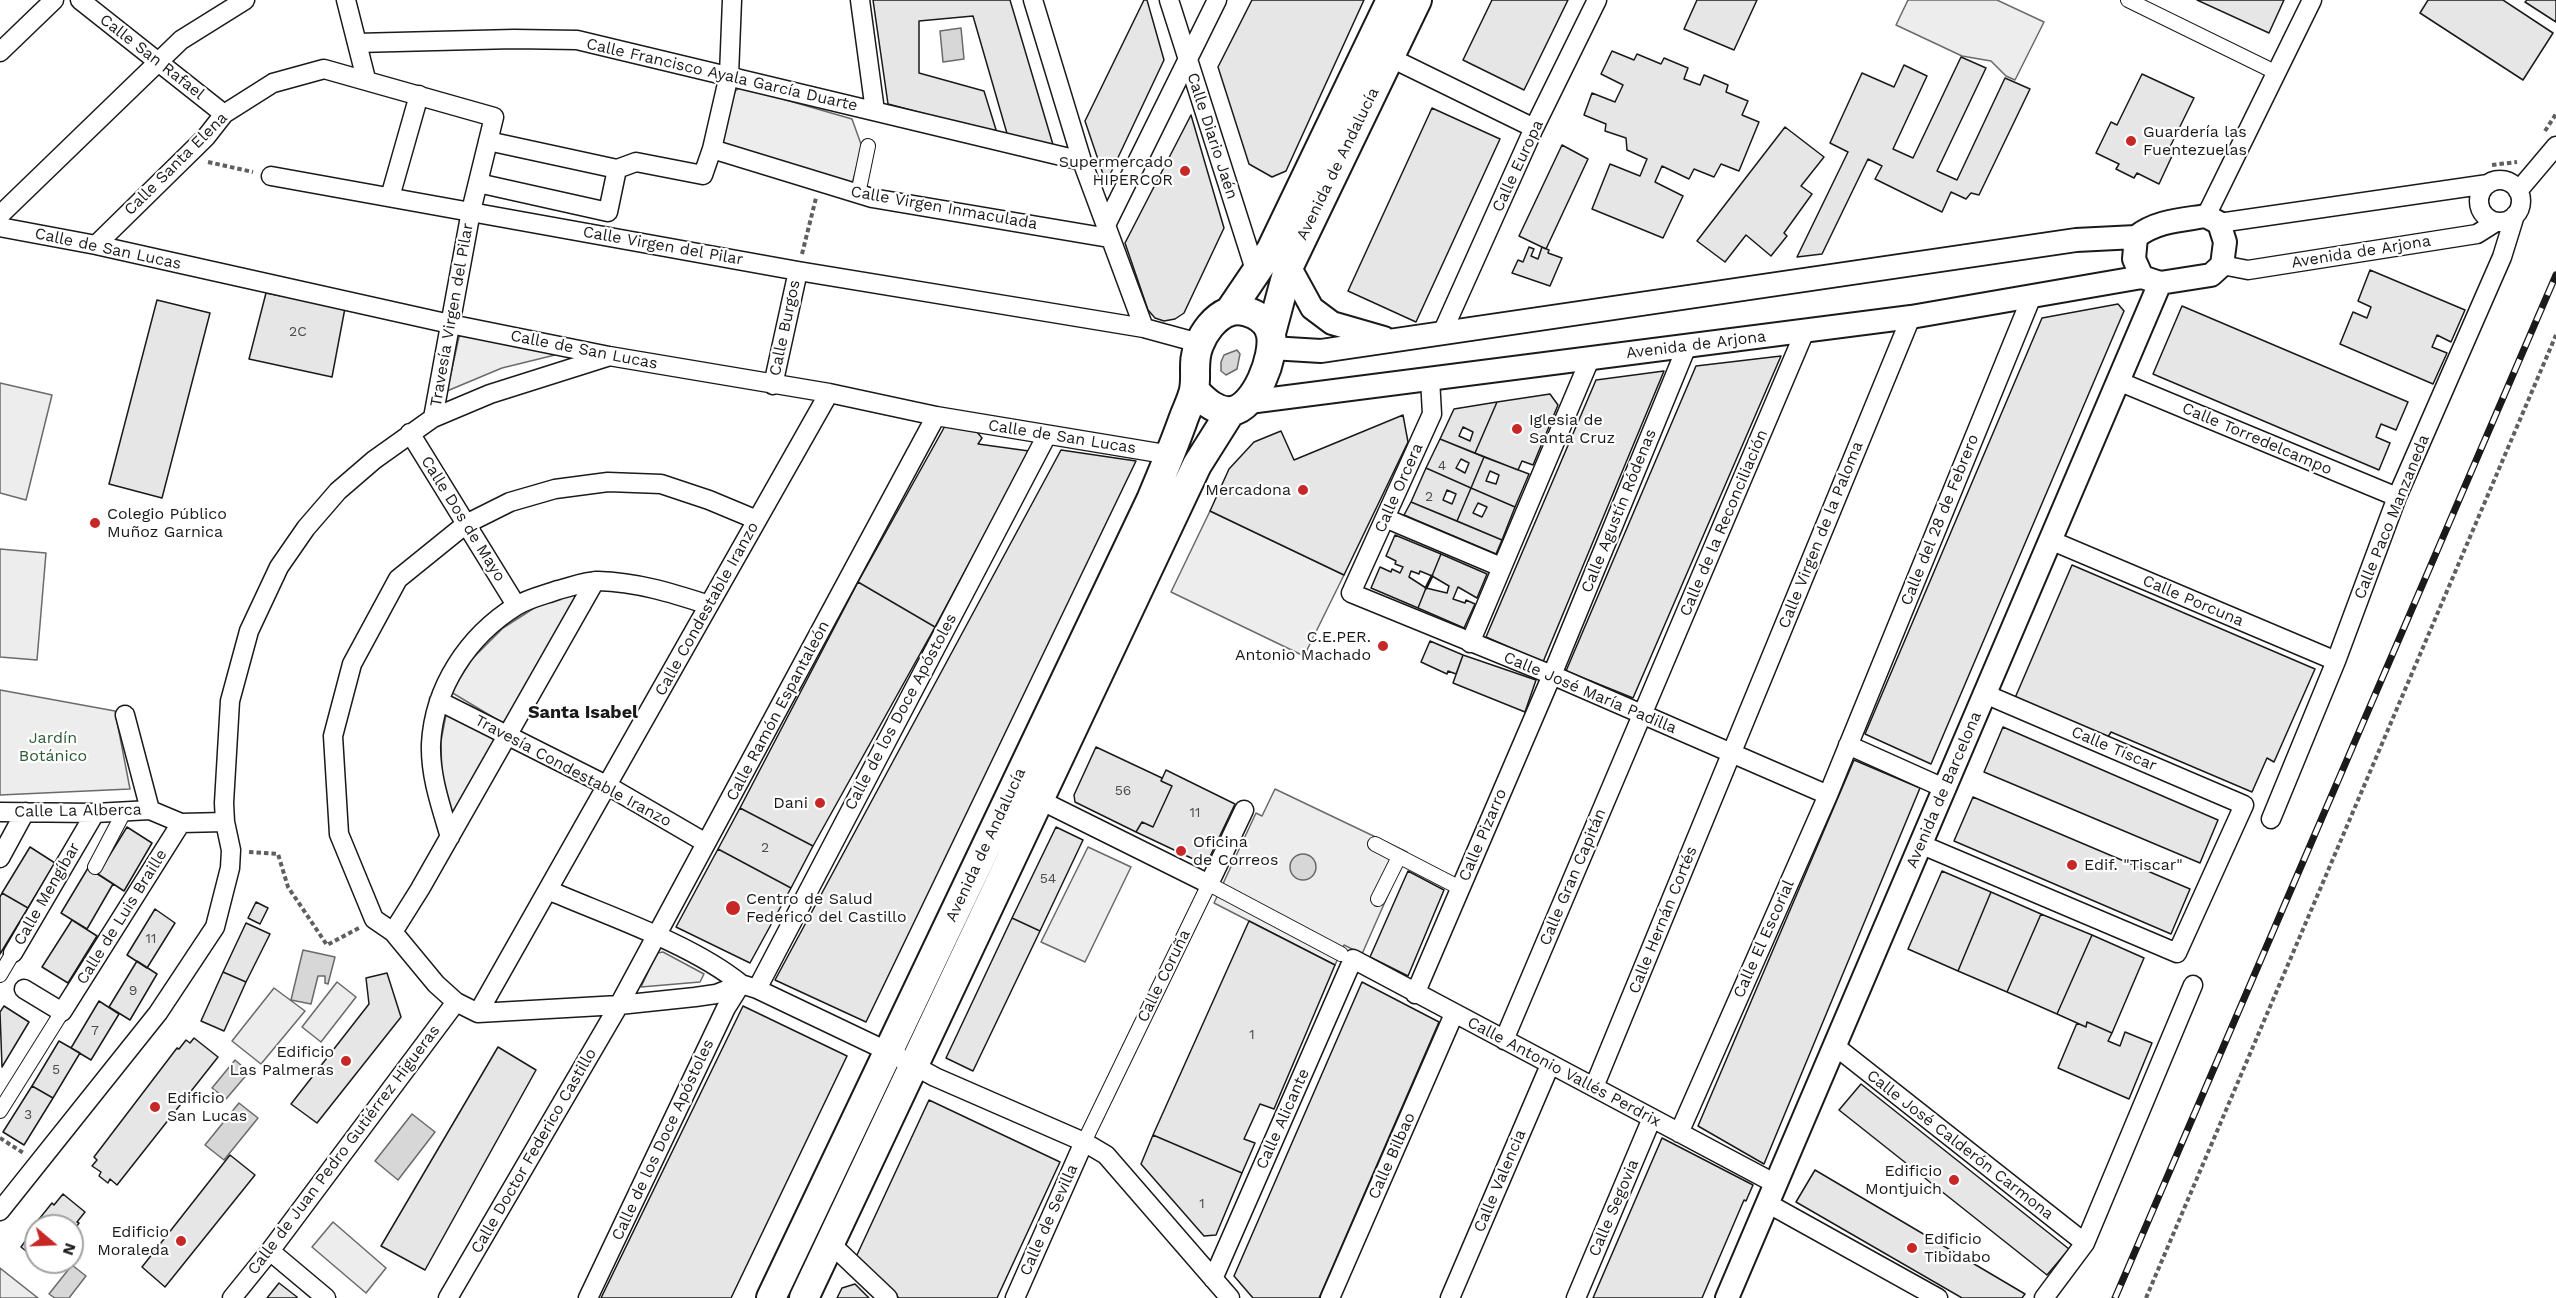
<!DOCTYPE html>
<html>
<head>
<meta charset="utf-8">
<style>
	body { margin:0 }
	#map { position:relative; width:2556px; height:1298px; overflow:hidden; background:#fff; font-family:"Work Sans",sans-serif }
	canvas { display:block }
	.north { position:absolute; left:24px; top:1214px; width:60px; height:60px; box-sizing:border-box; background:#fff; border:2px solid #a3a3a3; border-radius:50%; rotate:109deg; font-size:16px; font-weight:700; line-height:24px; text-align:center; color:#1a1a1a }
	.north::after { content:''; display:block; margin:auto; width:21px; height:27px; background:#c62828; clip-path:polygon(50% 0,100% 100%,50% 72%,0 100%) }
</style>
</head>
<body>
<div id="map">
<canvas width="2556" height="1298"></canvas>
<div class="north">N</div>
</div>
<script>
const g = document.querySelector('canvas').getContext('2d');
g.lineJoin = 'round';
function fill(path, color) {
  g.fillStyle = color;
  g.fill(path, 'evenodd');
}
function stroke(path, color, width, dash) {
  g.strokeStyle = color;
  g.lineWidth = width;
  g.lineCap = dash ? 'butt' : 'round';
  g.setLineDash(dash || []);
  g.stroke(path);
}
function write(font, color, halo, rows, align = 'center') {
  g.font = font + ' "Work Sans",sans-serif';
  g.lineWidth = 4.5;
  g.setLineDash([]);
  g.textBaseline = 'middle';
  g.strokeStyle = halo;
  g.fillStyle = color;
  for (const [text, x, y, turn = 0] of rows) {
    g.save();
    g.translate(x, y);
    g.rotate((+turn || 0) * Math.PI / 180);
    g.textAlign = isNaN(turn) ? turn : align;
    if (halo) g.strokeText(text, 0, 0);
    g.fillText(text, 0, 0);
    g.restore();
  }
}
const built = new Path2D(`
	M1908,0H1997L2044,22L2015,80L2006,76L1991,61L1962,56L1896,25Z
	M741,87L852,119L862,147L852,184L719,147L731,94Z
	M463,334L556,353L555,355L502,368L447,391L459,337Z
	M0,383L52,395L26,500L0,493Z
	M1210,511L1344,575L1304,656L1171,592Z
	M0,549L46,553L37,660L0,657Z
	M591,588L516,720L501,722L451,692L472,659L503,628L542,603Z
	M0,690L115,711L130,789L0,795Z
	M459,712L507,737L454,818L447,807L442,785L441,741L446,715Z
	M1275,789L1407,852L1362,954L1344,945L1335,965L1214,903L1256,813L1262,816Z
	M1088,847L1131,867L1085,962L1041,942Z
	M663,952L704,974L700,982L641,987L657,953Z
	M337,982L356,997L321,1042L302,1027Z
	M274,988L305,1011L261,1064L232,1041Z
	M333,1222L386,1268L366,1293L312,1247Z
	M0,1268L38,1298H0Z`);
fill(built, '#ededed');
stroke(built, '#6a6a6a', 1.5);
const water = new Path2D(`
	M961,28L964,59L943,62L940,31Z
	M1237,350L1240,354L1237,369L1226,375L1221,371V362L1224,355Z
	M1290 867a13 13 0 1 1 26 0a13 13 0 1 1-26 0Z
	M303,950L335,957L328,984L325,983V976H318L311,1004L291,1000Z
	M235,1060L249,1072L226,1099L212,1088Z
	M239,1103L258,1118L224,1160L205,1145Z
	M412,1114L435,1132L398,1180L375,1161Z
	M72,1265L86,1276L69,1298H55L49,1294Z`);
fill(water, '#d7d7d7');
stroke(water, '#6a6a6a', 1.5);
const building = new Path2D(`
	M873,0H1010L1054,148L1008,137L973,16L919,21V73L984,91L997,133L888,104Z
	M1144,0H1147L1164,60L1106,183L1085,121Z
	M1252,0H1364L1286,171L1272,177L1249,164L1218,67Z
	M1492,0H1568L1524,90L1463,60Z
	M1697,0H1757L1734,50L1684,29Z
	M2197,0H2284L2269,33Z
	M2428,0H2503L2553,33L2523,80L2420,13Z
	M2527,0H2556V22L2525,2Z
	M1612,51L1634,60L1637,54L1661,64L1664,58L1688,68L1684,79L1700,85L1704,75L1728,85L1726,92L1748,101L1742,115L1759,122L1739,171L1721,164L1714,177L1694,169L1689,179L1662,166L1655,182L1683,196L1663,238L1592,209L1610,164L1640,176L1647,159L1627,150L1626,138L1605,131L1606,124L1584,115L1592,93L1615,102L1623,85L1601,74Z
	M1961,57L1986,68L1937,171L1957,180L2005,78L2030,89L1979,195L1971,193L1966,199L1951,192L1942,212L1875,179L1882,166L1868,159L1822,254L1797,257L1848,152L1830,143L1862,73L1894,87L1904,65L1927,76L1893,149L1913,158Z
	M2142,74L2194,98L2167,153L2172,156L2159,184L2137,173L2134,178L2116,169L2119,164L2096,153L2111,122L2117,125Z
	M1432,108L1500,139L1416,322L1348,291Z
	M1191,115L1224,228L1184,313L1175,319L1164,321L1155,318L1148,310L1125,243Z
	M1785,127L1824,157L1801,186L1812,194L1784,233L1787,236L1771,256L1746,235L1725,262L1697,241Z
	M1562,145L1588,159L1546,249L1519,236Z
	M1529,247L1534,249L1531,256L1538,259L1542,247L1549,250L1548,253L1562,258L1550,286L1512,273L1518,260L1523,262Z
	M2370,270L2465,310L2451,342L2437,335L2432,347L2447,353L2433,384L2340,344L2353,312L2367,318L2371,307L2358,301Z
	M266,293L345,308L332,377L249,359Z
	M157,300L210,313L162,498L109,484Z
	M2118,304L2124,311L1931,764L1865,734L2042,318Z
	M2182,306L2408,402L2396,430L2381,424L2376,437L2390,443L2379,470L2153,374Z
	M1781,356L1633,698L1566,671L1696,366Z
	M1664,371L1543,662L1486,637L1596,380Z
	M1550,394L1558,405L1533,465L1522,461L1518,470L1475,453L1497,402Z
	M1497,402L1475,453L1440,439L1454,409ZM1463,427L1473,432L1470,441L1459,436Z
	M1403,415L1408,442L1344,575L1210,511L1229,469L1254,442L1281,431L1294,460Z
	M945,426L977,432L982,438L978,444L1029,451L935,627L858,582Z
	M1440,439L1484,457L1471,488L1426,468ZM1461,459L1469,463L1465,473L1456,468Z
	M1061,450L1136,461L866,1022L775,980Z
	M1484,457L1529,474L1515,507L1471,488ZM1490,471L1499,475L1496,484L1486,481Z
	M1426,468L1471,488L1457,521L1411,502ZM1447,490L1456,494L1452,504L1443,500Z
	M1471,488L1515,507L1502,540L1457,521ZM1478,503L1487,507L1482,517L1473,513Z
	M1411,502L1502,540L1496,554L1404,515Z
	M1395,535L1441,554L1432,576L1420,571L1419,574L1411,571L1409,577L1426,588L1418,608L1371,588L1380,567L1391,572L1392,569L1400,573L1403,567L1395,564L1396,561L1386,556Z
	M1441,554L1487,574L1477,598L1458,587L1453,599L1465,603L1466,600L1475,604L1464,628L1418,608L1426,588L1447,593L1449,586L1432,576Z
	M2072,565L2315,669L2274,762L2267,758L2252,792L2111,732L2108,737L2015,698Z
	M858,582L935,627L813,846L740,808Z
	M1430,641L1463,655L1456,674L1448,671L1447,674L1421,662Z
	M1463,655L1536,680L1525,712L1453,683Z
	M2003,727L2218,820L2200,863L1984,772Z
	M1096,747L1162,778L1161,781L1172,786L1153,827L1142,822L1136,832L1075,802L1074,795Z
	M1854,760L1920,788L1764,1164L1698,1126Z
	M1166,770L1235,804L1206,865L1136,832L1142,822L1153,827L1172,786L1161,781Z
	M1973,797L2190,889L2171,934L1954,841Z
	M740,808L813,846L791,888L718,849Z
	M127,827L152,843L124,891L98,874Z
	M1056,827L1083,840L1040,931L1012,918Z
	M30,847L55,863L28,908L2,893Z
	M718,849L791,888L750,963L676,927Z
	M88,868L113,884L87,929L61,913Z
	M1408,871L1444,890L1408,976L1370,957Z
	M1942,871L1991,892L1958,971L1908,949Z
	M1991,892L2041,914L2007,992L1958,971Z
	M2,893L28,908L0,954V897Z
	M256,902L268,908L260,924L248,918Z
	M155,909L175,923L147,968L127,955Z
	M2041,914L2092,935L2057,1014L2007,992Z
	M1012,918L1040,931L973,1071L946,1058Z
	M72,920L97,936L68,983L42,967Z
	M1249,921L1335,965L1274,1109L1260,1104L1244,1139L1255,1143L1242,1173L1153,1135Z
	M1249,921L1335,965L1274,1109L1260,1104L1244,1139L1255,1143L1242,1173L1153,1135Z
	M1249,921L1335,965L1274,1109L1260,1104L1244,1139L1255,1143L1242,1173L1153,1135Z
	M246,923L270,934L246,982L223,972Z
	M2092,935L2144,958L2112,1033L2087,1022L2086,1027L2057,1014Z
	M137,961L157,974L130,1020L109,1007Z
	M223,972L246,982L224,1031L201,1021Z
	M387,973L401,1017L317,1123L291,1104L369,1004L366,978Z
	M1362,982L1439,1022L1319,1298H1253L1234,1276Z
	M99,1001L119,1014L91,1060L71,1048Z
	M4,1006L29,1022L2,1067L0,1012Z
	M743,1006L847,1056L731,1298H601Z
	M2087,1022L2112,1033L2108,1041L2120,1046L2125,1032L2152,1043L2129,1099L2058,1068L2077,1023L2086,1027Z
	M194,1038L218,1057L117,1185L110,1179L108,1183L99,1176L101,1172L92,1166L97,1160L94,1157L177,1048L179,1049L186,1040L190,1043Z
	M59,1041L80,1053L53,1098L32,1086Z
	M498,1047L536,1070L425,1270L381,1246Z
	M1861,1084L2069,1249L2047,1275L1839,1110Z
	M32,1086L53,1098L24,1145L3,1132Z
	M929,1100L1060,1162L997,1298H899L856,1257Z
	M1153,1135L1242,1173L1216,1235L1204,1236L1141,1164Z
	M1662,1138L1753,1185L1746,1201L1744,1200L1702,1298H1593Z
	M230,1155L255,1175L165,1287L142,1267Z
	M1815,1170L2025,1294L2022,1298H1962L1796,1202Z
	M63,1194L85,1212L77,1222L79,1223L74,1230L77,1232L72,1238V1226H36V1259L21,1247L29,1236L27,1234L52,1203L54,1205Z
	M279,1283L297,1297V1298H267Z
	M855,1284L869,1298H837L842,1288Z`);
fill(building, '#e6e6e6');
stroke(building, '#1a1a1a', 1.5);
const pedestrian = new Path2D(`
	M2128,0L2277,73
	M858,194L868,146
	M1375,844L1460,888
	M95,867L125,810
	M1378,899L1399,857
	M0,975L13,953
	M0,1111L62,1012
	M1084,1142L1209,884L1341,954`);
const minor = new Path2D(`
	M80,0L224,114
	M346,0L366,79
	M860,0L875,111
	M1033,0L1082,161L1144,328
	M1169,0L1256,273
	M357,43L514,39L577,40L1082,161
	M0,52L54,0
	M1389,57L1534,128
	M712,149L872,198L1109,238
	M617,169L636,162L703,175L712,149L729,75L732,0
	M271,176L798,271L1144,328L1199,343
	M2479 201a21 21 0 1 1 42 0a21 21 0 1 1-42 0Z
	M478,183L608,212L617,169L488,141
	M2518,191L2556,146
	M390,197L419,95
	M0,215L181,40L245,0
	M2206,216L2312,0
	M2219,223L2488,184
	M1106,225L1217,0
	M0,227L96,245L450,324L609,356L829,393L936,416L1171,455
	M96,245L206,137L224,114L273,83L324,69L494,117L471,211L433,418
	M2222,265L2248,270L2477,234L2496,222
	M1442,333L1534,128L1597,0
	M1430,379L1432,414L1351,593L1552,675L1828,795
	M2118,381L2397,497
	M773,385L798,271
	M410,433L516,605
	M1385,518L1501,567
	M757,520L709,500L661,484L608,482L555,489L510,502L466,524L398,579L352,664L333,736L339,834L374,919L393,932L436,984L456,1002L478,1013L619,1005L695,997L716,994L741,984L757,989L889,1052L935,1077L1084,1142L1106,1155L1230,1298
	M2050,540L2336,661
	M1470,643L1590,359
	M439,701L608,786L706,843
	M125,715L150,810
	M1848,745L1946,789
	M1040,800L1209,884L1244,810
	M0,812L95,813L150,810L181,823L225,822
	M2271,819L2336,661L2397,497L2502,257L2515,215
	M450,837C441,807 430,776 431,744C434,687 468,636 516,606C529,598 544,595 558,590C570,587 586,581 598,581C637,582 672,593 709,605
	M1920,844L2177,953L2244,805L1985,694
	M0,858L25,812
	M548,890C608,916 692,944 741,984L726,1008L588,1298
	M393,932L420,889L595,581
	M13,953L95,813
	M24,989L62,1012L181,823
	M757,989L1047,435
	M1415,994L1552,675L1687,346
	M478,1013L829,393
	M1504,1040L1805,331
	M1835,1046L2085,1243
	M1594,1087L1911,317
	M1679,1133L1828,795L2032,296
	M1767,1203L1938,1298
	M0,1211L158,1013L215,927L230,868L231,850L225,822L224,803L230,701L249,631L279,567L306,528L338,491L374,460L433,418L490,394L607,357
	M830,1243L888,1298
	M270,1251L326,1298
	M1213,1279L1353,959L1776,1184
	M232,1298L270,1251L456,1002
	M448,1298L619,1005L936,416
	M1015,1298L1084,1142
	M1330,1298L1454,1014
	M1450,1298L1550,1065
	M1576,1298L1652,1118
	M2044,1298L2085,1243L2193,985`);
const tertiary = new Path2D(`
	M2206,216L2219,223L2225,242L2222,265L2211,275L2160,283L2142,277L2134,259L2136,237C2156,221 2181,220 2206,216Z
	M1289,266L1312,308L1332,323L1384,338
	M1271,348L1321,351L2076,240L2136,237
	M1249,402L1911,317L2142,277
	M1727,1298L2160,283`);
const primary = new Path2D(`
	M1229,312L1271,250L1391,0
	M1271,333L1289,266L1417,0
	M771,1298L1151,500C1162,474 1173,448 1183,420C1186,411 1192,400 1194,390C1197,375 1192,361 1199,345C1204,332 1214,318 1228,312C1244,306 1268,317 1271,335C1275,356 1256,407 1232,411C1216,413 1204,400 1194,390
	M804,1298L1197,465L1231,411`);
stroke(pedestrian, '#1a1a1a', 16);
stroke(minor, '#1a1a1a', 21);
stroke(tertiary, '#1a1a1a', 26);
stroke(primary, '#1a1a1a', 32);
stroke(new Path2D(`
	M2545,131L2556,114
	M208,162L253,172
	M2492,165L2517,162
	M802,254L816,198
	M249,852L278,854L288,887L327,945L359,928
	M0,1138L25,1154
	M2146,1298L2556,335`), '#5f5f5f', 4, [4.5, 3]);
stroke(pedestrian, '#fff', 14);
stroke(minor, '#fff', 18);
stroke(tertiary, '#fff', 22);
stroke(primary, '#fff', 28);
const rail = new Path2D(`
	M2115,1298L2556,275`);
stroke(rail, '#1a1a1a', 7);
stroke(rail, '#fff', 4.5, [14]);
stroke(new Path2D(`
	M1426,588L1432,576`), '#1a1a1a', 3);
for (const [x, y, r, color] of [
	[2131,141,6,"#c62828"],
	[1185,171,6,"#c62828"],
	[1517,429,6,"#c62828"],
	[1303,490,6,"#c62828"],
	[95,523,6,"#c62828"],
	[1383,646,6,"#c62828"],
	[820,803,6,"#c62828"],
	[1181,851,6,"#c62828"],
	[2072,865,6,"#c62828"],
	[733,908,8,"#c62828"],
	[346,1061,6,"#c62828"],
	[155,1107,6,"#c62828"],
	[1954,1180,6,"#c62828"],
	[181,1241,6,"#c62828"],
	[1912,1248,6,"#c62828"]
]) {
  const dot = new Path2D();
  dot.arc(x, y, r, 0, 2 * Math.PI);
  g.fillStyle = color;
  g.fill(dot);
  stroke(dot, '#fff', 2);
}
write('14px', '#4d4d4d', null, [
	["2C",298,332],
	["4",1442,466],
	["2",1429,497],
	["56",1123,791],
	["11",1195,813],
	["2",765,848],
	["54",1048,879],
	["11",151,939],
	["9",133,991],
	["7",95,1031],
	["1",1252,1035],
	["5",56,1070],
	["3",28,1115],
	["1",1202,1204]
]);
write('16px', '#1a1a1a', '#fff', [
	["Calle San Rafael",152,57,38],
	["Calle Francisco Ayala García Duarte",722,75,13],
	["Calle Diario Jaén",1212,136,72],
	["Calle Santa Elena",176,164,-45],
	["Avenida de Andalucía",1338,164,-64],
	["Calle Europa",1518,166,-65],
	["Calle Virgen Inmaculada",944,208,10],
	["Calle Virgen del Pilar",663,246,10],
	["Calle de San Lucas",108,249,12],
	["Avenida de Arjona",2361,252,-9],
	["Travesía Virgen del Pilar",452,315,-80],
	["Calle Burgos",785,328,-78],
	["Avenida de Arjona",1696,345,-7],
	["Calle de San Lucas",584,350,11],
	["Calle de San Lucas",1062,437,9],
	["Calle Torredelcampo",2257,439,23],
	["Calle Orcera",1399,488,-66],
	["Calle Agustín Ródenas",1619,511,-68],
	["Calle Paco Manzaneda",2392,517,-68],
	["Calle Dos de Mayo",463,519,58],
	["Calle del 28 de Febrero",1940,520,-68],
	["Calle de la Reconciliación",1724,523,-67],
	["Calle Virgen de la Paloma",1821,535,-68],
	["Calle Porcuna",2193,601,23],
	["Calle Condestable Iranzo",707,609,-61],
	["Calle José María Padilla",1590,693,23],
	["Calle Ramón Espantaleón",778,711,-62],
	["Calle de los Doce Apóstoles",901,712,-62],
	["Calle Tíscar",2114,749,23],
	["Travesía Condestable Iranzo",573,771,28],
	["Avenida de Barcelona",1944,790,-67],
	["Calle La Alberca",78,811,-1],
	["Calle Pizarro",1483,835,-67],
	["Avenida de Andalucía",986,845,-65],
	["Calle Gran Capitán",1573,877,-67],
	["Calle Mengíbar",47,894,-60],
	["Calle de Luis Braille",122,917,-58],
	["Calle Hernán Cortés",1663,920,-68],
	["Calle El Escorial",1764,939,-66],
	["Calle Coruña",1164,976,-64],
	["Calle Antonio Vallés Perdrix",1564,1072,28],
	["Calle Alicante",1283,1119,-66],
	["Calle de los Doce Apóstoles",663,1140,-65],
	["Calle José Calderón Carmona",1960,1145,38],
	["Calle de Juan Pedro Gutiérrez Higueras",344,1150,-53],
	["Calle Doctor Federico Castillo",534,1151,-60],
	["Calle Bilbao",1392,1156,-66],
	["Calle Valencia",1500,1181,-67],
	["Calle Segovia",1614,1208,-67],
	["Calle de Sevilla",1049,1220,-66]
]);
write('16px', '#1a1a1a', '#fff', [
	["Guardería las",2143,132],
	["Fuentezuelas",2143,150],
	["Supermercado",1173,162,"right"],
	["HIPERCOR",1173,180,"right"],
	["Iglesia de",1529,420],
	["Santa Cruz",1529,438],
	["Mercadona",1291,490,"right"],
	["Colegio Público",107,514],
	["Muñoz Garnica",107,532],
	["C.E.PER.",1371,637,"right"],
	["Antonio Machado",1371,655,"right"],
	["Dani",808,803,"right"],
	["Oficina",1193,842],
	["de Correos",1193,860],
	["Edif. \"Tiscar\"",2084,865],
	["Centro de Salud",746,899],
	["Federico del Castillo",746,917],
	["Edificio",334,1052,"right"],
	["Las Palmeras",334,1070,"right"],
	["Edificio",167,1098],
	["San Lucas",167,1116],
	["Edificio",1942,1171,"right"],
	["Montjuich",1942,1189,"right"],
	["Edificio",169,1232,"right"],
	["Moraleda",169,1250,"right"],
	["Edificio",1924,1239],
	["Tibidabo",1924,1257]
], 'left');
write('16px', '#2b5a34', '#fff', [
	["Jardín",53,738],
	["Botánico",53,756]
]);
write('bold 18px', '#1a1a1a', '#fff', [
	["Santa Isabel",583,713]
]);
</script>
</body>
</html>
